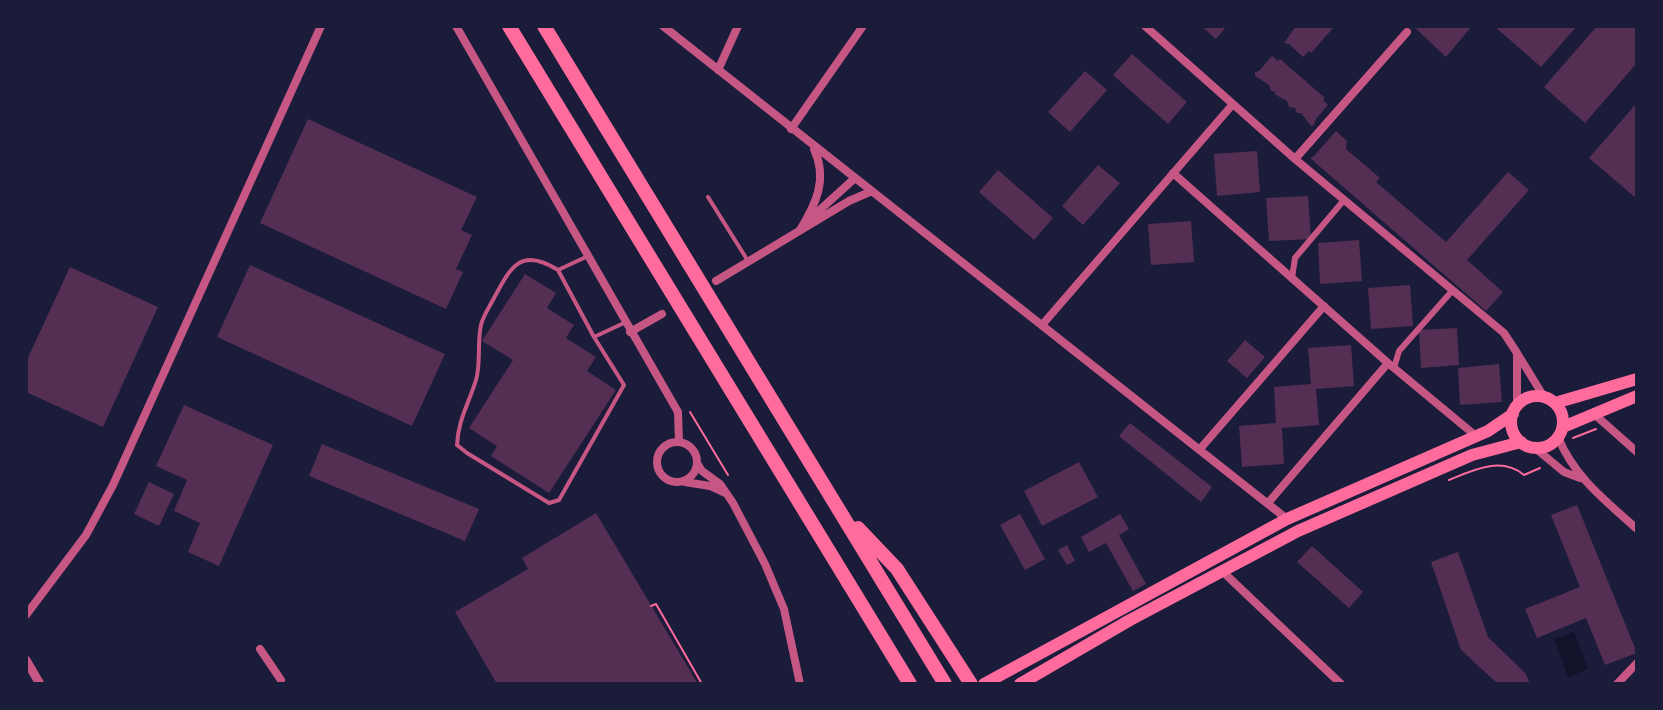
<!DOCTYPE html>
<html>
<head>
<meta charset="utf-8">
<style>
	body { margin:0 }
	#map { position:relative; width:1663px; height:710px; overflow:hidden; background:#1b1b3a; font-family:"Varela Round",sans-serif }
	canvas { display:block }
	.frame { position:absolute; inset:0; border:28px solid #1b1b3a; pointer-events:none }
</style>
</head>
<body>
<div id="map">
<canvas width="1663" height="710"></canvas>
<div class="frame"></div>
</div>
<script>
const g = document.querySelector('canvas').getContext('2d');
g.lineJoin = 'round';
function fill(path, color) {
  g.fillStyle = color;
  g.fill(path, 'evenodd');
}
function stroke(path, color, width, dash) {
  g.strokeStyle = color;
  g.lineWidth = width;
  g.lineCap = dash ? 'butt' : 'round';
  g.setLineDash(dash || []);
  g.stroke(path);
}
fill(new Path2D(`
	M1574,632L1588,669L1568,677L1554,639Z`), '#12122b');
fill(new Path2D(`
	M1201,26H1227L1216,39Z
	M1296,26H1335L1311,53L1309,51L1303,57L1289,44L1284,43Z
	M1413,26H1472L1446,57Z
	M1494,26H1577L1541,67Z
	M1597,26H1637V63L1585,123L1544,87Z
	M1132,54L1187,102L1168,124L1113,75Z
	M1272,56L1278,61L1280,59L1325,98L1323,100L1328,105L1316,119L1314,125L1311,126L1301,113H1297L1295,108L1289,107L1287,101L1274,94L1276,92L1271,91L1269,85L1255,76V72L1259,71Z
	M1085,71L1107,90L1070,132L1048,112Z
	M1637,103V199L1589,158Z
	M308,119L477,197L461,230L472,235L456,269L463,272L446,309L260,223Z
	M1336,131L1347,141L1346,149L1380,178L1376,182L1446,242L1508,172L1529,190L1467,260L1503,292L1486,311L1310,158L1313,157Z
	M1257,151L1260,192L1217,196L1214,154Z
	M1098,165L1120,183L1083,225L1062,206Z
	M998,170L1053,218L1034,240L979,192Z
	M1308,196L1311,239L1269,241L1266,198Z
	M1191,221L1194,262L1151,265L1148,224Z
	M1359,240L1362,281L1320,284L1318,243Z
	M250,265L445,354L412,426L217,337Z
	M70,267L158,307L103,427L26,392V362Z
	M525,274L556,293L547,308L574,325L566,338L596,357L587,371L616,390L549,493L491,456L497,446L469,428L513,360L482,341Z
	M1410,285L1413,326L1371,329L1368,288Z
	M1457,328L1459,365L1421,368L1419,330Z
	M1245,340L1265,357L1247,378L1227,361Z
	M1351,345L1354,386L1316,389L1319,425L1282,428L1284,464L1242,467L1239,426L1276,423L1274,387L1311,384L1308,348Z
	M1499,364L1502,402L1460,405L1458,368Z
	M184,405L273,445L219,566L188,552L200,523L174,511L187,480L156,466Z
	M1130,423L1212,487L1201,502L1119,436Z
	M322,444L479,509L465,541L309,476Z
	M1079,462L1098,497L1042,526L1024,491Z
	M149,482L174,494L159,526L134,514Z
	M1577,505L1637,653L1605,665L1586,618L1537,638L1525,609L1580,587L1551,515Z
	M596,513L698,684H497L455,612L528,569L522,558Z
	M1020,514L1045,559L1025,570L1000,525Z
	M1120,514L1129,529L1119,535L1146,584L1133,591L1106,543L1089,552L1081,537Z
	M1067,545L1075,561L1067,565L1058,550Z
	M1312,546L1363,592L1349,608L1297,562Z
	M1458,552L1488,637L1526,674L1530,684H1498L1461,650L1431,562Z`), '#542f53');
stroke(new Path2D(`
	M690,412L728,475
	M1573,438L1596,429
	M1449,480C1473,470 1501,456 1524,475L1540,468
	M651,606L656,604L702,684`), '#ff6b9d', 2);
stroke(new Path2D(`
	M708,197L748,261
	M558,270L594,337L624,385L559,500L549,503L467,453L457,445C458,420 469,403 476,380C481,364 477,343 481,325C483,316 490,306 494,298C511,266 521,247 558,270L588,256
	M594,337L624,323`), '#c65784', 4);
stroke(new Path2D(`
	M1292,278L1295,258L1344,200
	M1394,368L1399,351L1452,291`), '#c65784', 6);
stroke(new Path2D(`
	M456,26L678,412L679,442
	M663,26L1287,519
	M1145,26L1295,159L1504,333L1517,353
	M718,70L738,26
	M791,129L863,26
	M1295,159L1407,32
	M1173,173L1388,363L1476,436
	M811,218L855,178
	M800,230C816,204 828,179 814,149
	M716,281L849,201L872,191
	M1042,325L1233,104
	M630,332L662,314
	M1517,406V353L1544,397
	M1593,413L1637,452
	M1558,437C1574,477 1606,501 1637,529
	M657 462a20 20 0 1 1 40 0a20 20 0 1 1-40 0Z
	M1535,448L1564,472L1580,478
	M1200,449L1324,306
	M697,463L702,471L720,484L733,503L765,564L784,609L800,684
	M685,482L710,486L725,493
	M1268,503L1388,363
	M1221,570L1341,684
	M26,615L86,535L113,485L321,26
	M260,649L281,680
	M1617,684L1637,663`), '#c65784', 8);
stroke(new Path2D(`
	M26,660L40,684`), '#c65784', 9);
stroke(new Path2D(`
	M1511 422a26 26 0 1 1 52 0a26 26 0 1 1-52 0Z
	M1555,403L1637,379
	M1563,427L1637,396
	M984,684L1287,519L1488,431L1513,414
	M1020,684L1130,620L1298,531L1472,455L1521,442`), '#ff6b9d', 12);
stroke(new Path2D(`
	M509,26L910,684
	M544,26L945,684
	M858,528L897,569L971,684`), '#ff6b9d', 14);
</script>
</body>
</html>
